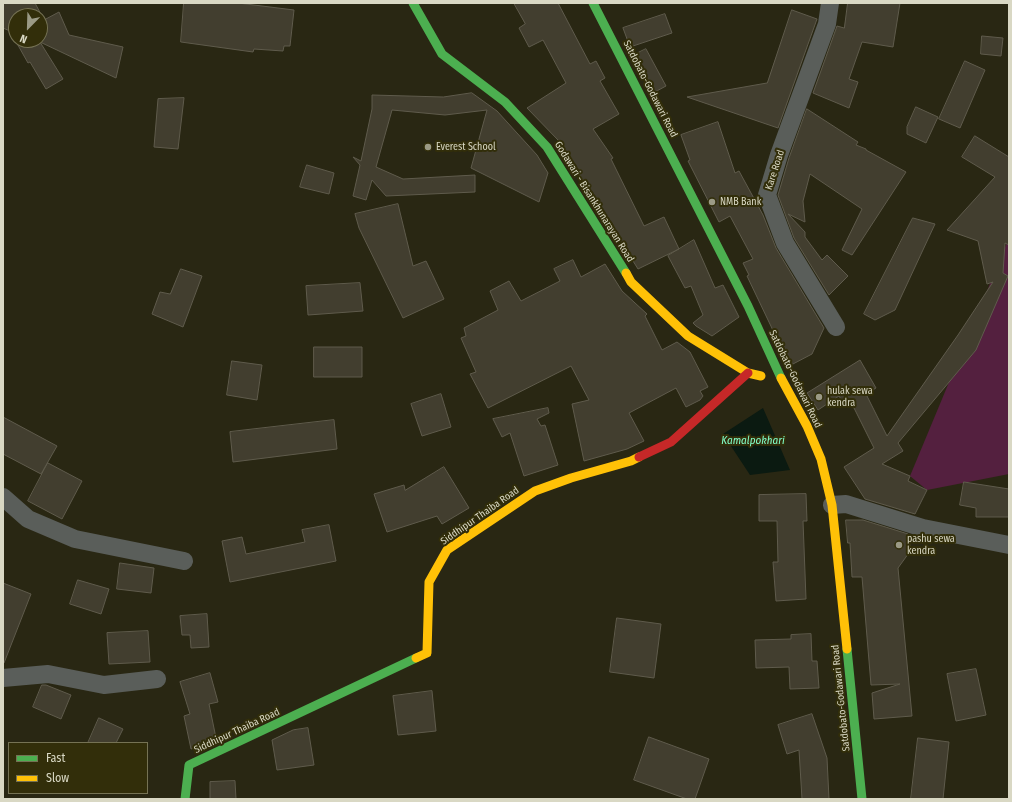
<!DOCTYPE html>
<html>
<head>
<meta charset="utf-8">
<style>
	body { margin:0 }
	#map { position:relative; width:1012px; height:802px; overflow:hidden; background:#292713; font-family:"Fira Sans Condensed",sans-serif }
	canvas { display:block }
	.frame { position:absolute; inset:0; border:4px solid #d9d8c4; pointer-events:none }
	.legend { position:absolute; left:8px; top:742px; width:140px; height:52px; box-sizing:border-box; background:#322e0a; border:1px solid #757254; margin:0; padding:5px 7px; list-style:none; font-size:12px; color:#d9d8c4 }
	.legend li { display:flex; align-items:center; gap:8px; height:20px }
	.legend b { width:20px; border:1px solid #757254 }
	.north { position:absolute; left:8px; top:8px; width:40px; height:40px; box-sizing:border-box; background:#322e0a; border:1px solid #757254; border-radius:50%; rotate:203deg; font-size:11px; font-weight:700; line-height:16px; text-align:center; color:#d9d8c4 }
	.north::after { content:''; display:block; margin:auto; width:14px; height:18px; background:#9b9a86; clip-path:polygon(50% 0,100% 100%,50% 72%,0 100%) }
</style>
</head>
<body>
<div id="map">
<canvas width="1012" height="802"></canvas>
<div class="frame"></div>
<ul class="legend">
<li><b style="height:5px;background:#4caf50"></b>Fast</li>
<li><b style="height:5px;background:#ffc107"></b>Slow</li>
</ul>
<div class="north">N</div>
</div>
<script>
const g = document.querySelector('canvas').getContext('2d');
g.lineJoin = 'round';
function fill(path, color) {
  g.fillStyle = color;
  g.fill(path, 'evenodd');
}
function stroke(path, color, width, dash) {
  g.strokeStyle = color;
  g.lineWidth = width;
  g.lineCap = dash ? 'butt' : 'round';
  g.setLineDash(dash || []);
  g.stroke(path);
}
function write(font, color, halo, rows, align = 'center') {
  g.font = font + ' "Fira Sans Condensed",sans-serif';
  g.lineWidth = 4;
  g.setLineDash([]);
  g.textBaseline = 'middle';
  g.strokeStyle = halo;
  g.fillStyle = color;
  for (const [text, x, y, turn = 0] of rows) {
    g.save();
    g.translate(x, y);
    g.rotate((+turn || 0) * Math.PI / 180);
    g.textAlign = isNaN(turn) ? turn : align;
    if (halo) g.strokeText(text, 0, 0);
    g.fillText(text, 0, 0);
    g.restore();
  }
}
fill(new Path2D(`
	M1009,238V474L927,490L910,476Z`), '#54203f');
fill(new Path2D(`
	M763,408L790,470L750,475L723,434Z`), '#0b1a11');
const building = new Path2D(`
	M3,3H35L44,20L59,12L69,35L123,47L116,78L40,42L63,79L46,89L30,62L28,63L10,31L3,28ZM16,16H40V40H16Z
	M184,3H238L294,10L290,46H284L283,51L254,49L253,52L181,42Z
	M514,3H558L590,64L596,61L605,78L600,81L619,114L593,129L613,158L611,159L644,226L664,217L679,249L638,269L558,140L527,108L566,83L543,40L529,47L519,28L525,24Z
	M848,3H900L893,47L862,42L849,79L858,82L849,108L813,93L837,26L844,28Z
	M792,10L817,19L778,128L687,97L767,83Z
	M665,14L672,33L630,47L623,28Z
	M982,36L1003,38L1001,56L981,54Z
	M646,49L666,86L653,93L634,55Z
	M965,61L985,70L960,128L939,119Z
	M472,93L497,111L537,155L548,173L539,202L471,168L487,110L445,115L392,110L376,167L403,179L475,175V192L386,196L372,180L366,200L353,196L360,165L353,157L361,161L372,109V95L443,97Z
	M184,98L178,149L154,147L158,99Z
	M916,107L938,117L926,143L907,134V127Z
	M807,109L858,142L856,145L866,149V150L906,172L852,255L842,250L862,209L810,174L803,201L805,222L788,214L805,232V237L822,260L827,255L848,276L829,295L794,238L778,195L789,158Z
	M718,122L735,173L739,171L763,215L776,248L824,328L812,354L791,365L779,343L747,276L749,275L743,263L753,259L730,216L719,222L688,161L690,160L681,135Z
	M975,136L1009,157V245L1005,243L1003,273L1008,276L976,350L898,443L903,451L882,464L910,476L908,481L927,490L915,514L865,499L844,467L874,448L851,402L845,406L839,396L818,410L807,393L860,360L876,388L866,394L887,436L958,335L993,282L987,284L978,241L947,230L995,177L962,157Z
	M307,165L334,173L329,194L300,187Z
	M398,204L413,266L426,261L444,299L403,318L359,228L355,214Z
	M913,218L935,224L895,310L875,320L864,314Z
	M694,240L715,288L723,285L739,317L712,336L696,326L693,323L703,315L691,286L685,288L668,256Z
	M573,260L581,277L605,264L622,291L647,314L645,316L662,350L677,342L690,352L708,387L700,391L703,396L700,400L686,407L676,388L629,413L644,441L627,449L584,461L572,404L589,400L571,366L488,408L470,374L476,372L461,338L466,336L464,328L498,310L490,291L509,281L521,301L560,281L554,269Z
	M181,269L202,276L183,327L152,314L160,292L170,294Z
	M360,283L363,311L308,315L306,286Z
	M314,347H362V377H314Z
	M232,361L262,365L257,400L227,395Z
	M441,394L451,427L422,436L411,404Z
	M548,408L549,413L537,419L541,426L545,425L558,465L524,476L510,433L502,437L493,419Z
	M3,417L57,446L41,474L3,454Z
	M334,420L337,449L233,462L230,432Z
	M48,463L82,481L62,519L28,501Z
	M444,467L469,508L442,524L437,516L387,532L374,494L404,485L405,490Z
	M964,482L1009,489V517H976V508L960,505Z
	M806,494L807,521H803L806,599L776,601L773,562H778L777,521H759V495Z
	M846,520H863L908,534L911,550L898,568L912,716L874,719L872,693L900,684L871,685L862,577H852L850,543H848Z
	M329,525L336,561L230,582L222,541L242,537L246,554L305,542L302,530Z
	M120,563L154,568L151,593L117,589Z
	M78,580L109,589L101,614L70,604Z
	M3,583L31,594L4,663H3Z
	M207,614L209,647L191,648L190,635H182L180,616Z
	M617,618L661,624L654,678L610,672Z
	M148,631L150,662L109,664L107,633Z
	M811,634L812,661H817L819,688L790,689L789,667L756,668L755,640L791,639V635Z
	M976,669L986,715L956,721L947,674Z
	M210,673L218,702L209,704L216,738L197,747L191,749L184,716L190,714L180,682Z
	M42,685H46L71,695L61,719L33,707Z
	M432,691L436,731L398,735L393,696Z
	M812,714L827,758L829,799H802L799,750L787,754L778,725Z
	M99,718L123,729L116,743H88Z
	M308,728L314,765L277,770L272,740L293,730Z
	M649,737L709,759L695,799H687L634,780Z
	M918,738L949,742L943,799H911Z
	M235,781L236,799H210V782Z`);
fill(building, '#423e2f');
stroke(building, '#5f5b4c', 1);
stroke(new Path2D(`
	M830,3L827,24L779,155L767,195L785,243L836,327
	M3,497L28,519L75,539L184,561
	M832,505L846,504L923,528L1009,545
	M3,678L48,674L104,685L157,679`), '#5a5e5a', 18);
stroke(new Path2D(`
	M413,3L442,54L505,102L547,147L626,273
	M593,3L748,306L781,378
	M847,649L862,799
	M185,799L189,765L416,658`), '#4caf50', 9);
stroke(new Path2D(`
	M626,273L631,282L688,336L748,373L761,376
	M781,378L807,426L821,459L832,505L847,649
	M416,658L427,653L429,582L447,550L535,491L571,478L631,461L639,457`), '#ffc107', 9);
stroke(new Path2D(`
	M639,457L671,442L748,373`), '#c62828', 9);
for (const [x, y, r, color] of [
	[428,147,4,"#9b9a86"],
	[712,202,4,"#9b9a86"],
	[819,397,4,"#9b9a86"],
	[899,545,4,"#9b9a86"]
]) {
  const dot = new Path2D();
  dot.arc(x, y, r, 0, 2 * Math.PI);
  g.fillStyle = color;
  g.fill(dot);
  stroke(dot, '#322e0a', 1.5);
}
write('10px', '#d9d8c4', '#322e0a', [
	["Satdobato-Godawari Road",650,89,63],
	["Kare Road",775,170,-72],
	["Godawari - Bisankhunarayan Road",594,202,58],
	["Satdobato-Godawari Road",795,379,64],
	["Siddhipur Thaiba Road",480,516,-35],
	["Satdobato-Godawari Road",841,698,-96],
	["Siddhipur Thaiba Road",237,731,-25]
]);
write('10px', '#d9d8c4', '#322e0a', [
	["Everest School",436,147],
	["NMB Bank",720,202],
	["hulak sewa",827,391],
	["kendra",827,403],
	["pashu sewa",907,539],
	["kendra",907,551]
], 'left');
write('italic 11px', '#81fec9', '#322e0a', [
	["Kamalpokhari",753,441]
]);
</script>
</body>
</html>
